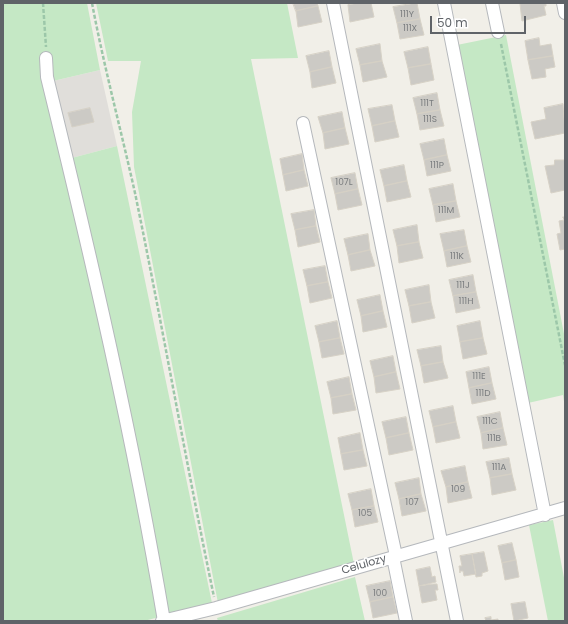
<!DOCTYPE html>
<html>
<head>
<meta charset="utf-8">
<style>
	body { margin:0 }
	#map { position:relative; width:568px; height:624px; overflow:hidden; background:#f1efe8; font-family:Poppins,sans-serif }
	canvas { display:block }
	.frame { position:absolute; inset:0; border:4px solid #5f6368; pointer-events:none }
	.scale { position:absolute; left:430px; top:16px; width:96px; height:18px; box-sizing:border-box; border:2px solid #5f6368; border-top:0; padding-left:5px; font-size:12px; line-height:14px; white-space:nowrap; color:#5f6368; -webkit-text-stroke:3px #fff; paint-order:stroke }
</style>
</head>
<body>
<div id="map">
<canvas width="568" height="624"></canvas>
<div class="frame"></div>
<div class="scale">50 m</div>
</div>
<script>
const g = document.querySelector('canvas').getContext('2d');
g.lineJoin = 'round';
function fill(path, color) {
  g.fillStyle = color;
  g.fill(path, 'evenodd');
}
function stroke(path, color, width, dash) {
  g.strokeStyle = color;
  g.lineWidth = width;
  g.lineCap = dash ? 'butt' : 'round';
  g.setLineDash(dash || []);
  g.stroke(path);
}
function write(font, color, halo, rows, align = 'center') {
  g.font = font + ' Poppins,sans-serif';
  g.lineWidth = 3;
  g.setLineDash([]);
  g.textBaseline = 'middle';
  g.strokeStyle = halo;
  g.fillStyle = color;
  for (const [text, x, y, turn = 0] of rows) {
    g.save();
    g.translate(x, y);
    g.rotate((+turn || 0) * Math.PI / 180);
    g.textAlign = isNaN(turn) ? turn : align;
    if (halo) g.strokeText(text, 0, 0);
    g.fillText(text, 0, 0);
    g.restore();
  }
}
fill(new Path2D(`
	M100,70L117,146L68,159L53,81Z`), '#e0deda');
fill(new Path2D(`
	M3,3H87L100,70L53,81L68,159L117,146L212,603L144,621H3Z
	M96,3H287L298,58L251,59L354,564L218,603L134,167L132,112L141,61H108Z
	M506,35L565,339V408L563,395L528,403L457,45Z
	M553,520L565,583V621H548L529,525Z
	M355,577L365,621H218L217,618Z`), '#c5e8c5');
const building = new Path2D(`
	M293,3H317L318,6L296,11Z
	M359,3H371L374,17L350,22L348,5Z
	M417,3L420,19L397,23L393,7Z
	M546,3V6H544L546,15L522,21L520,4Z
	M318,6L322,22L298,27L296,11Z
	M420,19L424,35L400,39L397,23Z
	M539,38L540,46L551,44L553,56L528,60L525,41Z
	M380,44L382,61L360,65L356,49Z
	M428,47L431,64L408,68L404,52Z
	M329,51L332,67L310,72L306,56Z
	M553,56L555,67L545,69L546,77L532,79L528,60Z
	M382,61L387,77L363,82L360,65Z
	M431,64L434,80L411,85L408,68Z
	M332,67L336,83L312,88L310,72Z
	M437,93L440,110L417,114L413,98Z
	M563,104L565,133L535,139L531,122L546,119L544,108Z
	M392,105L395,121L372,126L368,109Z
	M90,108L94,122L72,127L68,113Z
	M440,110L444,126L420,130L417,114Z
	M342,112L345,128L323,133L318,117Z
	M395,121L399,137L375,142L372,126Z
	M345,128L349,144L325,149L323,133Z
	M444,139L447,155L424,160L420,144Z
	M302,154L304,170L283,175L280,159Z
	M447,155L451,171L427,176L424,160Z
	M555,160H565V190L551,193L545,166L554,165Z
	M404,165L407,181L384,186L380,170Z
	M304,170L308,186L286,191L283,175Z
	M355,173L358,189L335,194L331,178Z
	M407,181L411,197L387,202L384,186Z
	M453,184L456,201L433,205L429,189Z
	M358,189L362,205L338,210L335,194Z
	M456,201L460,217L436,222L433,205Z
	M314,210L316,226L295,230L291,214Z
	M563,217H565V249L560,250L557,234L561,233L559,221L564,220Z
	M417,225L419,242L397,246L393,230Z
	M316,226L320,242L298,247L295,230Z
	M464,230L467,246L444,251L440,234Z
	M368,234L370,250L348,255L344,239Z
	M419,242L423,258L399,263L397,246Z
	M467,246L471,262L447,267L444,251Z
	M370,250L375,266L351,271L348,255Z
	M325,266L328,282L307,286L303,270Z
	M473,275L476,292L453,296L449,280Z
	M328,282L332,298L310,303L307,286Z
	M429,285L431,302L409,306L405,290Z
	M476,292L480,308L456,313L453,296Z
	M380,295L383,311L361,316L357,300Z
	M431,302L435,318L412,323L409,306Z
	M383,311L387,327L363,332L361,316Z
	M337,321L340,338L319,342L315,326Z
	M480,321L483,338L460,342L457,326Z
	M340,338L344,354L322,358L319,342Z
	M483,338L487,354L463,359L460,342Z
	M441,346L443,362L421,366L417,350Z
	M393,356L396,372L374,377L370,361Z
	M443,362L448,378L424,383L421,366Z
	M489,367L492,383L469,388L466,372Z
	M396,372L400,389L376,393L374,377Z
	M349,377L352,394L331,398L327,382Z
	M492,383L496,399L472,404L469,388Z
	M352,394L356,410L333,414L331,398Z
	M453,406L456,422L433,427L429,411Z
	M500,412L503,428L481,433L477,417Z
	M406,417L409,433L386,438L382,422Z
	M456,422L460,438L436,443L433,427Z
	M503,428L507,445L483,449L481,433Z
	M360,433L363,450L341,454L338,438Z
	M409,433L413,450L389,455L386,438Z
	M363,450L367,466L344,470L341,454Z
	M509,458L512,474L490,478L486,462Z
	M465,466L468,482L446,487L441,471Z
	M512,474L516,490L492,495L490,478Z
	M419,478L421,494L399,499L395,483Z
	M468,482L472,498L448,503L446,487Z
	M371,489L374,506L352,510L348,494Z
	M421,494L426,511L402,516L399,499Z
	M374,506L378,522L355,527L352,510Z
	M512,543L516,560L502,563L498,546Z
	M484,552L488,571L482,573V576L476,577L472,554Z
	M472,554L476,574L464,576L463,571H460V573L459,566H462L460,556Z
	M516,560L519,577L505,580L502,563Z
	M430,567L432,577L435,576L436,582L419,586L416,570Z
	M390,581L393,597L370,602L366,586Z
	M434,584H437L438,590H435L437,600L422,603L419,586Z
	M393,597L397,613L373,618L370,602Z
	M525,602L528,618L514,621L511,604Z
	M491,617V620L498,619V621H486L485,618Z`);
fill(building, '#cccac5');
stroke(building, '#d6d1c6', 1);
const minor = new Path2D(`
	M333,3L457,621
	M444,3L545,515
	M492,3L498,32
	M563,3L565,13
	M46,58L47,77C91,257 133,437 164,621
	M303,123L396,556
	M393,557L406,621
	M162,621L216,608L565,508`);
stroke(minor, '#b5b8bc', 14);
stroke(new Path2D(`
	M43,3L46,47
	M92,3C104,67 121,130 135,193C163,328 186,463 214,597
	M501,44L565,365`), '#9cc7a9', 2.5, [4, 2]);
stroke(minor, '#fff', 12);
write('9px', '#7a7d7f', null, [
	["111Y",407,15],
	["111X",410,29],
	["111T",427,104],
	["111S",430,120],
	["111P",437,166],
	["107L",344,183],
	["111M",446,211],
	["111K",457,257],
	["111J",463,286],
	["111H",466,302],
	["111E",479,377],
	["111D",483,394],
	["111C",490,422],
	["111B",494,439],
	["111A",499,468],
	["109",458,490],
	["107",412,503],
	["105",365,514],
	["100",380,594]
]);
write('11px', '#5f6368', '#fff', [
	["Celulozy",364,565,-16]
]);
</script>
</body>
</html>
